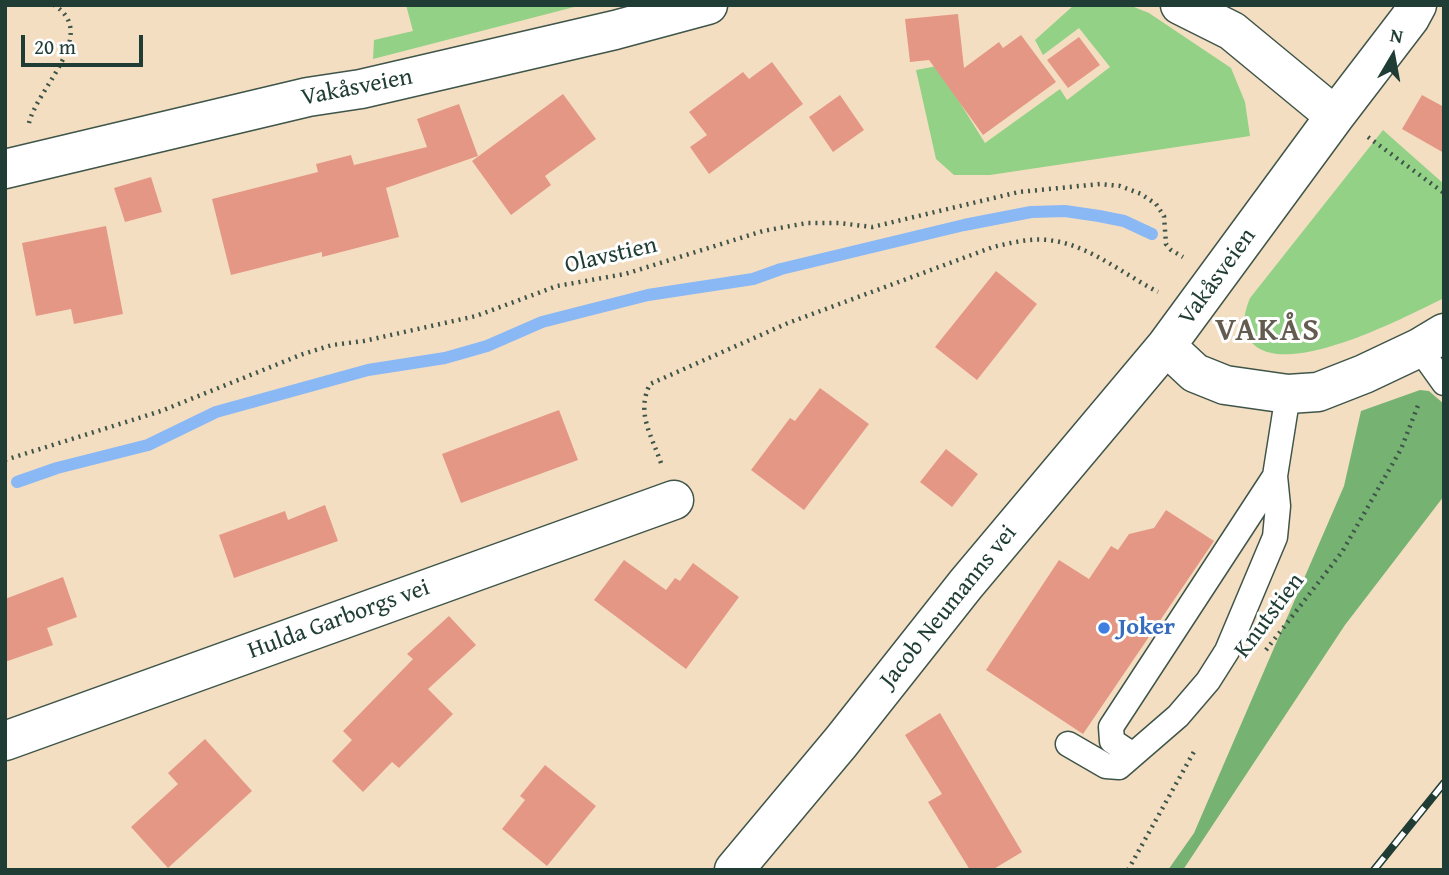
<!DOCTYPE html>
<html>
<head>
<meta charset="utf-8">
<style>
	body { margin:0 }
	#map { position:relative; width:1449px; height:875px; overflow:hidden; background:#f4dec2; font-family:"Gentium Book Plus",serif }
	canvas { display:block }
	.frame { position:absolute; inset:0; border:7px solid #1f3d34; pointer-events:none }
	.north { position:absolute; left:1358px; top:21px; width:70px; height:70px; -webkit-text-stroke:5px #fff; paint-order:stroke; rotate:10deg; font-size:19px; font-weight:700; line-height:28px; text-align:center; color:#1f3d34 }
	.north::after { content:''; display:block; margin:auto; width:24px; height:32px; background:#1f3d34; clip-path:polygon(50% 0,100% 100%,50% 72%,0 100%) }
	.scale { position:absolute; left:21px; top:35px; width:122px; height:32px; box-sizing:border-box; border:4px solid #1f3d34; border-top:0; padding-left:9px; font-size:21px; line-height:24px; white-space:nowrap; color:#1f3d34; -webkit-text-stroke:5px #fff; paint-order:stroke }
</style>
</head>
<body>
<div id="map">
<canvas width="1449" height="875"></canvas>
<div class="frame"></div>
<div class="north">N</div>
<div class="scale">20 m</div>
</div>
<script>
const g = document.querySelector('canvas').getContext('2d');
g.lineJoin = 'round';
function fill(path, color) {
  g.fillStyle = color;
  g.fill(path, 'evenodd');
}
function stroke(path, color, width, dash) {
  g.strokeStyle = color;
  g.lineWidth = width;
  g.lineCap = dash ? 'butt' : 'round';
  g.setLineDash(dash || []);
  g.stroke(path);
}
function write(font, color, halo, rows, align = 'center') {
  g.font = font + ' "Gentium Book Plus",serif';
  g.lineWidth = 6;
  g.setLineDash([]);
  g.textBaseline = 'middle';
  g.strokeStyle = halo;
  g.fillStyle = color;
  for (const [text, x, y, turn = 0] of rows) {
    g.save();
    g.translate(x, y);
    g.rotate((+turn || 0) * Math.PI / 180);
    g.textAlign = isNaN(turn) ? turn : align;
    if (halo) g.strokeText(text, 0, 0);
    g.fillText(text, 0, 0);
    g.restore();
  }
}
fill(new Path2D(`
	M406,5H582L373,59L374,40L413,31Z
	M1074,5H1129L1149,13L1231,68L1245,102L1250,136L990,175H954L936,159L916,70L937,66L985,143L1060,89L1067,100L1110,67L1079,28L1043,55L1035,40Z
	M1383,130L1444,184V298C1407,316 1287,380 1252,343C1240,329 1244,313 1250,298Z`), '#93d186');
fill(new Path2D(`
	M1420,390L1429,391L1444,404V496L1345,625L1183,870H1168L1194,833L1344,486L1361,411Z`), '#76b373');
stroke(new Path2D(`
	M17,482L57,468L148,445L216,412L368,370L445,358L487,346L542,322L585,311L648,295L753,279L781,269L964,225L1031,212L1065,211L1099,216L1124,221L1152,234`), '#89b8f4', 12);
fill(new Path2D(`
	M958,14L964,68L999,42L1003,48L1021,35L1056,82L983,135L929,60L910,62L905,19Z
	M1079,37L1100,65L1068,88L1047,60Z
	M772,62L803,104L709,174L690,147L707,135L689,112L743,72L749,79Z
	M563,94L596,139L545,176L551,185L511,215L472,161Z
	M840,95L864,130L833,152L809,117Z
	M1422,95L1444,107V153L1402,129Z
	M459,104L478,156L386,188L399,237L322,257V252L231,275L212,199L318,172L316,164L351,155L354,165L427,147L417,119Z
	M151,177L162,212L125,222L114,188Z
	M106,226L123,314L74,324L71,309L36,316L22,243Z
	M996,271L1037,304L977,380L935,347Z
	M820,388L869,424L804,510L751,470L790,418L795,421Z
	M559,410L578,460L461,503L442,454Z
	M946,449L978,474L952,507L920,482Z
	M325,505L338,541L234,578L219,535L285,511L288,520Z
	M1166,510L1214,541L1083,734L986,670L1059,560L1089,579L1111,546L1118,550L1129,534L1154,528Z
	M624,560L666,590L675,578L680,581L693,563L739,597L686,669L594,600Z
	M63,577L77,617L47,628L53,645L5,662V599Z
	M449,616L476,645L428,689L453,714L399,768L392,762L363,792L332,761L352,740L343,731L413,659L407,654Z
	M940,713L1022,852L992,870H970L928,802L942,794L905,735Z
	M205,739L252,791L168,868L131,827L178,784L168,773Z
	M545,765L596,806L547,866L502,829L525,800L520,796Z`), '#e49785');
const lane = new Path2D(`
	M1419,348L1444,383
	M1068,744L1106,766L1119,767L1178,716L1208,681L1227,651L1275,537L1278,506L1275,476L1288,394
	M1119,767L1127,751L1112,741L1111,727L1275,476`);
const street = new Path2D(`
	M1180,5L1232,31L1335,116
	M5,169L308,97L361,89L615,30L708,5
	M1166,346L1195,373L1225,385L1288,394L1318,392L1364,374L1419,348L1444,333
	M5,741L674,500
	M734,870L841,742L966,584L1166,346L1335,116L1410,18L1417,5`);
stroke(lane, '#3f5549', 27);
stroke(street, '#3f5549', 41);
stroke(new Path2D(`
	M29,123C37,88 100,34 54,5
	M1368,137L1444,193
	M5,460L161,411L303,354L332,345L364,341L476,316L557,286L625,274L763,231L807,223H839L872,227L1019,192L1100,184L1120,186L1141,194L1156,204L1164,216L1166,244L1171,250L1183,257
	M661,463C651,434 636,413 650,384L788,323L993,247C1011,243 1029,238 1048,240C1088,244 1123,274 1158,292
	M1266,650L1342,552L1401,449L1419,403
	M1128,870L1196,748`), '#3f5549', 4.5, [2, 5]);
stroke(lane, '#fff', 24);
stroke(street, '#fff', 38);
const rail = new Path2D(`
	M1374,870L1444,783`);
stroke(rail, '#1f3d34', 8);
stroke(rail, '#fff', 5, [16]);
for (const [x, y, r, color] of [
	[1104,628,7,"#3f7fe0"]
]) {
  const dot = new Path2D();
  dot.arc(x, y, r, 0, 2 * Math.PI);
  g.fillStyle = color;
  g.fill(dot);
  stroke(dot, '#fff', 2.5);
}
write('24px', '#1f3d34', '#fff', [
	["Vakåsveien",357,88,-11],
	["Olavstien",611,256,-13],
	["Vakåsveien",1218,277,-54],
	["Jacob Neumanns vei",949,607,-51],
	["Knutstien",1270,616,-53],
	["Hulda Garborgs vei",339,620,-20]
]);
write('bold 24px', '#366cbe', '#fff', [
	["Joker",1118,628]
], 'left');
g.letterSpacing = '2px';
write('bold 32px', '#645c50', '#fff', [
	["VAKÅS",1268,332]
]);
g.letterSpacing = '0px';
</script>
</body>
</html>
